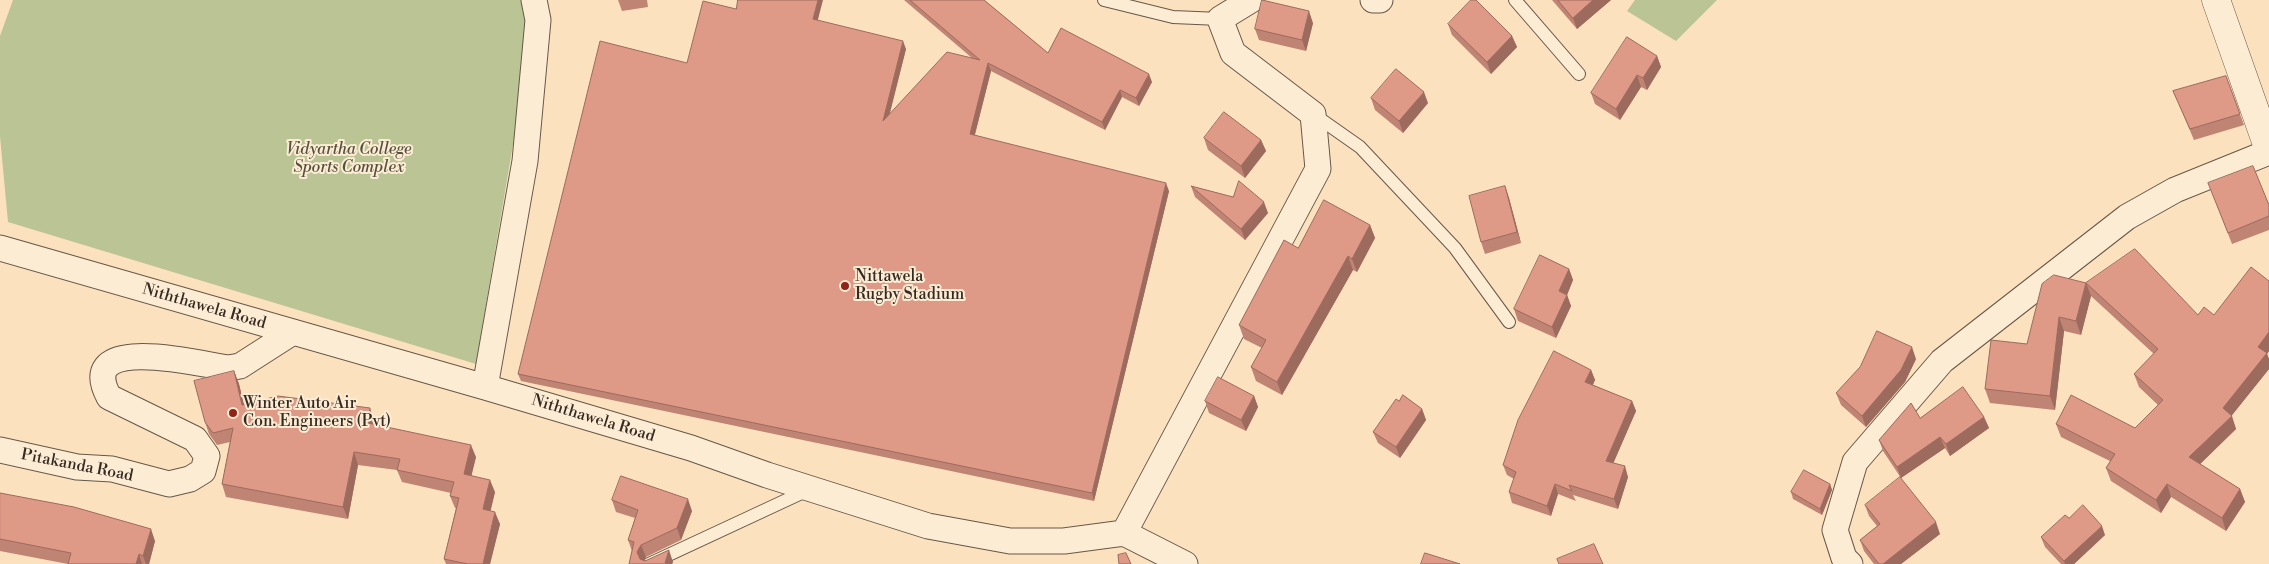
<!DOCTYPE html>
<html>
<head>
<meta charset="utf-8">
<style>
	body { margin:0 }
	canvas { display:block; background:#fbe1bd }
</style>
</head>
<body>
<canvas width="2269" height="564"></canvas>
<script>
const g = document.querySelector('canvas').getContext('2d');
g.lineJoin = 'round';
function fill(path, color) {
  g.fillStyle = color;
  g.fill(path, 'evenodd');
}
function stroke(path, color, width, dash) {
  g.strokeStyle = color;
  g.lineWidth = width;
  g.lineCap = dash ? 'butt' : 'round';
  g.setLineDash(dash || []);
  g.stroke(path);
}
function write(font, color, halo, rows, align = 'center') {
  g.font = font + ' "Libre Bodoni",serif';
  g.lineWidth = 4;
  g.setLineDash([]);
  g.textBaseline = 'middle';
  g.strokeStyle = halo;
  g.fillStyle = color;
  for (const [text, x, y, turn = 0] of rows) {
    g.save();
    g.translate(x, y);
    g.rotate((+turn || 0) * Math.PI / 180);
    g.textAlign = isNaN(turn) ? turn : align;
    if (halo) g.strokeText(text, 0, 0);
    g.fillText(text, 0, 0);
    g.restore();
  }
}
fill(new Path2D(`
	M13,0H527L529,49L476,364L8,222L0,136V36Z
	M1635,0H1717L1676,41L1627,11Z`), '#bac494');
const service = new Path2D(`
	M1104,0L1173,17L1220,19
	M1515,0L1579,74
	M1313,114L1360,147L1455,248L1509,322
	M649,564L808,490`);
const minor = new Path2D(`
	M1373,0H1380
	M0,248L485,387L691,448L767,475L928,526L1010,541H1064L1124,533L1185,564
	M485,387L525,161L538,20L534,0
	M0,450L77,467L112,469L169,484L190,479L203,471L207,456L195,439L109,397C74,332 199,364 228,368L240,366L293,332
	M1124,533L1318,169L1313,114L1233,53L1220,19L1251,0
	M1850,564L1844,558L1835,530L1855,462L1942,361L2127,217L2175,190L2269,152`);
const tertiary = new Path2D(`
	M2216,0L2269,150`);
stroke(service, '#665849', 14);
stroke(minor, '#665849', 27);
stroke(tertiary, '#665849', 29);
stroke(service, '#fcecd4', 12);
stroke(minor, '#fcecd4', 25);
stroke(tertiary, '#fcecd4', 28);
fill(new Path2D(`
	M618,0H647L648,7L622,11Z
	M904,0H984L1048,53L1152,82L1139,106L1122,97L1105,130L991,71L975,135L1169,191L1094,501L521,381L518,374L687,63L736,9L818,20L906,49L889,114L972,58Z
	M1552,0H1611L1577,29Z
	M1313,23L1306,51L1259,40L1255,29Z
	M1448,24L1512,36L1517,47L1491,74L1452,35Z
	M1657,56L1661,67L1647,90L1641,87L1620,120L1595,104L1591,93Z
	M2226,76L2244,125L2194,140L2173,91Z
	M1371,98L1428,103L1403,133L1375,110Z
	M1204,138L1261,140L1266,151L1245,178L1208,150Z
	M1191,186L1233,197L1268,213L1245,240L1195,197Z
	M1505,186L1509,198L1521,243L1485,254L1481,242Z
	M2213,195L2269,205V230L2232,244Z
	M1370,225L1375,238L1357,272L1353,270L1282,395L1256,381L1251,367L1262,348L1244,339L1239,325L1298,248Z
	M1569,269L1573,280L1567,295L1571,306L1556,338L1518,321L1514,309Z
	M2269,281V351L2267,354L2269,359V369L2231,416L2236,429L2200,464L2240,489L2245,502L2226,531L2171,497L2161,513L2111,481L2106,468L2110,461L2061,437L2056,424L2135,428L2158,405L2139,387L2134,374L2154,354L2091,296L2081,335L2064,331L2055,410L1990,403L1985,389L2027,344L2086,283L2198,315H2214Z
	M1916,359L1905,382L1866,427L1841,405L1836,393Z
	M1591,370L1595,380L1593,385L1632,401L1636,411L1613,463L1628,477L1618,509L1573,495L1576,501L1558,494L1551,516L1512,503L1509,492L1514,479L1507,475L1503,465Z
	M234,371L239,384L244,405L374,421V424L476,457L471,476L495,492L490,511L500,524L490,564H446L444,559L456,508H455L450,496L451,493L402,482L397,470L358,465L348,519L226,497L222,484L230,442L217,445L209,434L205,422Z
	M1254,396L1258,407L1246,431L1209,413L1205,401Z
	M1399,401L1422,409L1426,420L1400,458L1378,443L1373,432Z
	M1984,417L1989,428L1950,456L1945,448L1901,478L1883,451L1879,440L1920,418Z
	M1830,484L1832,490L1822,515L1793,499L1791,492Z
	M0,493L155,541L149,564H68L0,551Z
	M612,500L692,511L681,540L646,557L643,560L673,562L672,564H629L632,551L628,540L635,518L616,512Z
	M1865,505L1940,534L1901,564H1874L1864,551L1860,540L1877,526L1869,516Z
	M2105,535L2074,564H2061L2045,547L2041,537Z`), '#c08474');
fill(new Path2D(`
	M818,0H823L816,27L813,19Z
	M1593,0H1611L1577,29L1573,18Z
	M1309,11L1313,23L1306,51L1302,40Z
	M1512,36L1517,47L1491,74L1487,62Z
	M903,41L906,49L886,129L883,121Z
	M1657,56L1661,67L1647,90L1643,78Z
	M988,63L991,71L973,141L970,134Z
	M1149,74L1152,82L1139,106L1136,98Z
	M1637,75L1641,87L1620,120L1616,109Z
	M1120,90L1122,97L1105,130L1102,122Z
	M1424,92L1428,103L1403,133L1399,121Z
	M1261,140L1266,151L1245,178L1241,166Z
	M1166,183L1169,191L1094,501L1092,493Z
	M1505,186L1509,198L1521,243L1517,232Z
	M1264,202L1268,213L1245,240L1241,229Z
	M1370,225L1375,238L1357,272L1352,259Z
	M1348,256L1353,270L1282,395L1277,382Z
	M1569,269L1573,280L1567,295L1571,306L1556,338L1552,327L1559,291Z
	M2086,283L2091,296L2081,335L2076,321Z
	M2059,317L2064,331L2055,410L2050,396Z
	M2269,332V351L2267,354L2269,359V369L2229,419L2232,416L2236,429L2194,470L2189,457L2223,408L2258,347Z
	M1912,347L1916,359L1905,382L1866,427L1862,416Z
	M1591,370L1595,380L1589,392L1585,382Z
	M234,371L239,384L247,417L242,405Z
	M1254,396L1258,407L1246,431L1241,420Z
	M1632,401L1636,411L1610,471L1606,461Z
	M370,408L374,421L372,435L368,423Z
	M1422,409L1426,420L1400,458L1396,447Z
	M1984,417L1989,428L1950,456L1946,444Z
	M1940,437L1945,448L1901,478L1897,467Z
	M471,445L476,457L469,486L464,474Z
	M354,452L358,465L348,519L343,507Z
	M1625,466L1628,477L1618,509L1614,499Z
	M490,480L495,492L488,522L483,509Z
	M1555,484L1558,494L1551,516L1547,506Z
	M1830,484L1832,490L1822,515L1820,509Z
	M2167,484L2171,497L2161,513L2156,500Z
	M2240,489L2245,502L2226,531L2222,518Z
	M688,499L692,511L681,540L677,528Z
	M495,512L500,524L490,564H483Z
	M1936,522L1940,534L1901,564H1883Z
	M2102,526L2105,535L2074,564H2065L2064,561Z
	M151,529L155,541L149,564H146L143,556Z
	M641,545L646,557L641,564L637,552Z
	M669,550L673,562L672,564H665V563Z
	M139,554L142,564H136Z`), '#9c6b5e');
const building = new Path2D(`
	M738,0H818L813,19L903,41L883,121L947,52L980,60L910,0H984L1048,53L1061,28L1149,74L1136,98L1120,90L1102,122L988,63L970,134L1166,183L1092,493L518,374L600,41L687,63L703,1L736,9Z
	M1262,0L1309,11L1302,40L1255,29Z
	M1471,0H1476L1512,36L1487,62L1448,24Z
	M1558,0H1593L1573,18Z
	M1627,37L1657,56L1643,78L1637,75L1616,109L1591,93Z
	M1396,69L1424,92L1399,121L1371,98Z
	M2226,76L2240,114L2190,129L2173,91Z
	M1224,112L1261,140L1241,166L1204,138Z
	M2253,166L2269,205V216L2228,233L2208,183Z
	M1239,181L1264,202L1241,229L1191,186L1233,197Z
	M1505,186L1517,232L1481,242L1469,196Z
	M1324,200L1370,225L1352,259L1348,256L1277,382L1251,367L1266,340L1239,325L1284,240L1298,248Z
	M2135,249L2198,315L2204,307L2214,315L2251,267L2269,281V332L2258,347L2267,353L2223,408L2232,416L2189,457L2240,489L2222,518L2167,484L2156,500L2106,468L2115,454L2056,424L2071,395L2135,428L2163,400L2134,374L2158,349L2086,283Z
	M1540,255L1569,269L1559,291L1567,295L1552,327L1514,309Z
	M2054,275L2086,283L2076,321L2059,317L2050,396L1985,389L1991,340L2027,344L2042,284Z
	M1877,331L1912,347L1901,370L1862,416L1836,393L1860,367Z
	M1554,351L1591,370L1585,382L1632,401L1606,461L1625,466L1614,499L1569,485L1572,491L1555,484L1547,506L1509,492L1516,472L1503,465L1518,420Z
	M234,371L242,405L278,396L370,408L368,423L471,445L464,474L490,480L483,509L495,512L483,564H468L444,559L459,498L450,496L454,482L397,470L400,459L354,452L343,507L222,484L233,428L213,433L205,422L194,381Z
	M1218,377L1254,396L1241,420L1205,401Z
	M1963,387L1984,417L1946,444L1940,437L1897,467L1879,440L1911,403L1920,418Z
	M1403,395L1422,409L1396,447L1373,432L1396,399L1399,401Z
	M1804,470L1830,484L1820,509L1791,492Z
	M621,476L688,499L677,528L641,545L637,552L640,559L645,561L669,550L665,563L670,564H629L634,542L628,540L638,510L612,500Z
	M1900,477L1936,522L1883,564H1879L1860,540L1880,524L1865,505Z
	M0,493L74,507L151,529L143,556L139,554L136,564H68L71,553L0,539Z
	M2083,505L2102,526L2064,561L2041,537L2065,515L2069,518Z
	M1594,544L1603,564H1559L1557,559Z
	M1126,553L1131,564H1119L1118,555Z
	M1425,553L1460,564H1421Z`);
fill(building, '#df9987');
stroke(building, '#9c6b5e', 1);
for (const [x, y, r, color] of [
	[845,286,5,"#8f2418"],
	[233,413,5,"#8f2418"]
]) {
  const dot = new Path2D();
  dot.arc(x, y, r, 0, 2 * Math.PI);
  g.fillStyle = color;
  g.fill(dot);
  stroke(dot, '#fcecd4', 2);
}
write('italic 16px', '#56503e', '#fcecd4', [
	["Vidyartha College",349,150],
	["Sports Complex",349,168]
]);
write('16px', '#342a22', '#fcecd4', [
	["Nittawela",855,277],
	["Rugby Stadium",855,295],
	["Winter Auto Air",243,404],
	["Con. Engineers (Pvt)",243,422]
], 'left');
write('16px', '#342a22', '#fcecd4', [
	["Niththawela Road",204,307,16],
	["Niththawela Road",593,419,17],
	["Pitakanda Road",77,466,11]
]);
</script>
</body>
</html>
